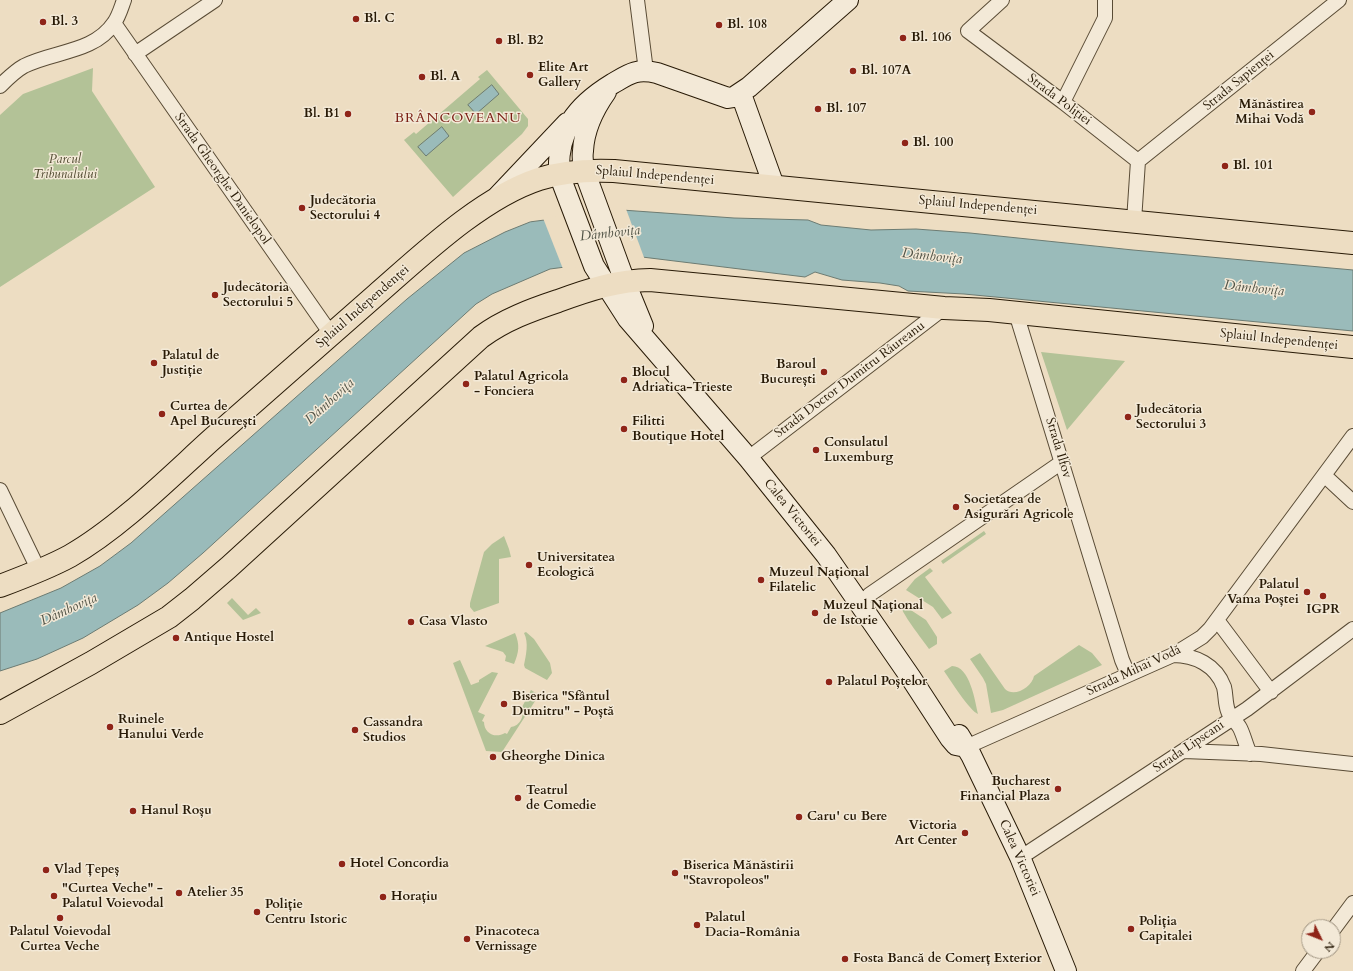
<!DOCTYPE html>
<html>
<head>
<meta charset="utf-8">
<style>
	body { margin:0 }
	#map { position:relative; width:1353px; height:971px; overflow:hidden; background:#edddc2; font-family:Cardo,serif }
	canvas { display:block }
	.north { position:absolute; left:1301px; top:919px; width:40px; height:40px; box-sizing:border-box; background:#f3e9d7; border:1px solid #a29683; border-radius:50%; rotate:133deg; font-size:11px; font-weight:700; line-height:16px; text-align:center; color:#281a06 }
	.north::after { content:''; display:block; margin:auto; width:14px; height:18px; background:#8f2418; clip-path:polygon(50% 0,100% 100%,50% 72%,0 100%) }
</style>
</head>
<body>
<div id="map">
<canvas width="1353" height="971"></canvas>
<div class="north">N</div>
</div>
<script>
const g = document.querySelector('canvas').getContext('2d');
g.lineJoin = 'round';
function fill(path, color) {
  g.fillStyle = color;
  g.fill(path, 'evenodd');
}
function stroke(path, color, width, dash) {
  g.strokeStyle = color;
  g.lineWidth = width;
  g.lineCap = dash ? 'butt' : 'round';
  g.setLineDash(dash || []);
  g.stroke(path);
}
function write(font, color, halo, rows, align = 'center') {
  g.font = font + ' Cardo,serif';
  g.lineWidth = 3;
  g.setLineDash([]);
  g.textBaseline = 'middle';
  g.strokeStyle = halo;
  g.fillStyle = color;
  for (const [text, x, y, turn = 0] of rows) {
    g.save();
    g.translate(x, y);
    g.rotate((+turn || 0) * Math.PI / 180);
    g.textAlign = isNaN(turn) ? turn : align;
    if (halo) g.strokeText(text, 0, 0);
    g.fillText(text, 0, 0);
    g.restore();
  }
}
fill(new Path2D(`
	M93,68L92,91L155,187L0,287V115L23,94Z
	M487,70L528,119V126L522,134L453,197L404,140L414,132L416,134L480,79L478,77Z
	M1041,352L1125,361L1067,430Z
	M984,531L986,534L943,564L941,561Z
	M504,536L509,549L511,557L499,559V603L474,612L470,607V603L484,552L492,544Z
	M930,568L933,571L925,577L952,613L942,619L933,607L906,590L915,579Z
	M232,598L248,615L256,608L261,613L243,620L227,603Z
	M900,603L926,620L937,637V644L929,649C923,640 900,612 900,603Z
	M526,632L534,639L550,663L552,673L547,680L525,668L524,665C526,655 529,643 524,633Z
	M515,633C520,645 519,652 514,664L505,661L506,656L503,652L485,646Z
	M1079,645L1092,653L1102,665L1003,710L991,713L986,684L983,678L970,659L980,653L1005,689C1014,698 1032,687 1034,676Z
	M460,660L471,685L479,682V680L492,672L498,673L478,712L485,715L482,721L484,722C484,733 495,739 505,733L507,734L511,727C520,726 525,716 522,707L531,690L539,695L502,752L486,751L453,663Z
	M952,666C970,666 975,701 978,714C970,711 950,680 944,671Z`), '#b3c297');
const water = new Path2D(`
	M492,85L499,94L476,114L468,105Z
	M442,127L449,136L426,156L418,147Z
	M622,210L734,218L808,220L821,225L871,230L916,229L970,233L1133,250L1353,270V331L964,294L908,291L899,286L880,283L842,280L815,272L805,277L642,257L550,269L492,294L476,304L203,553L168,583L138,605L83,638L37,659L0,671V613L61,588L100,566L131,543L407,299L464,253L505,232L530,222Z`);
fill(water, '#9abbba');
stroke(water, '#6c7b72', 1);
fill(new Path2D(`
	M622,208L626,209L645,260L563,269L543,218Z`), '#edddc2');
const minor = new Path2D(`
	M637,0L646,71
	M1002,0L968,31L1063,102L1138,161L1134,221
	M114,23L331,334
	M135,54L215,0
	M0,86C7,79 15,71 24,66C53,51 94,53 114,23C119,16 121,8 124,0
	M1063,102L1105,18V0
	M1138,161L1339,0
	M1016,313L1122,660L1128,674
	M755,453L944,308
	M1324,475L1353,502
	M0,490L39,571
	M869,595L1062,462
	M1217,620L1271,692
	M1173,655C1195,655 1216,665 1224,687C1226,695 1225,703 1228,711C1230,718 1237,722 1240,728C1244,736 1246,746 1250,754
	M966,747L1173,655L1202,637L1210,629L1353,436
	M1184,751L1261,754L1353,764
	M1020,857L1029,852L1247,709L1353,629
	M1333,930L1353,903
	M1303,971L1318,951`);
const secondary = new Path2D(`
	M848,0L749,87L734,97L728,98L657,73C636,68 629,74 612,84C576,106 557,131 559,174L594,266L628,319L749,459L826,555L911,678L950,738L956,745L966,747
	M606,92C594,109 584,130 583,151C582,157 583,164 584,170L625,282L643,326
	M741,94L774,186
	M498,196L567,123
	M959,735L971,755L1020,857L1066,971`);
const primary = new Path2D(`
	M0,586C24,577 48,568 70,556C119,528 168,479 211,440C266,392 321,343 376,295C422,255 481,198 539,179C564,171 589,170 614,171L1353,243
	M0,713L91,663L169,617L192,599L229,567L481,337C504,320 531,310 558,301C588,290 618,280 650,280L944,308L989,310L1353,347`);
stroke(minor, '#594b35', 16);
stroke(secondary, '#281a06', 22);
stroke(primary, '#281a06', 24);
stroke(minor, '#f3e9d7', 14);
stroke(secondary, '#f3e9d7', 20);
stroke(primary, '#edddc2', 22);
for (const [x, y, r, color] of [
	[356,19,4,"#8f2418"],
	[43,22,4,"#8f2418"],
	[719,25,4,"#8f2418"],
	[903,38,4,"#8f2418"],
	[499,41,4,"#8f2418"],
	[853,71,4,"#8f2418"],
	[530,75,4,"#8f2418"],
	[422,77,4,"#8f2418"],
	[818,109,4,"#8f2418"],
	[1312,112,4,"#8f2418"],
	[348,114,4,"#8f2418"],
	[905,143,4,"#8f2418"],
	[1225,166,4,"#8f2418"],
	[302,208,4,"#8f2418"],
	[215,295,4,"#8f2418"],
	[154,363,4,"#8f2418"],
	[824,372,4,"#8f2418"],
	[624,380,4,"#8f2418"],
	[466,384,4,"#8f2418"],
	[162,414,4,"#8f2418"],
	[1128,417,4,"#8f2418"],
	[624,429,4,"#8f2418"],
	[816,450,4,"#8f2418"],
	[956,507,4,"#8f2418"],
	[529,565,4,"#8f2418"],
	[761,580,4,"#8f2418"],
	[1307,592,4,"#8f2418"],
	[1323,596,4,"#8f2418"],
	[815,613,4,"#8f2418"],
	[411,622,4,"#8f2418"],
	[176,638,4,"#8f2418"],
	[829,682,4,"#8f2418"],
	[504,704,4,"#8f2418"],
	[110,727,4,"#8f2418"],
	[355,730,4,"#8f2418"],
	[493,757,4,"#8f2418"],
	[1058,789,4,"#8f2418"],
	[518,798,4,"#8f2418"],
	[133,811,4,"#8f2418"],
	[799,817,4,"#8f2418"],
	[965,833,4,"#8f2418"],
	[342,864,4,"#8f2418"],
	[46,870,4,"#8f2418"],
	[675,873,4,"#8f2418"],
	[179,893,4,"#8f2418"],
	[54,896,4,"#8f2418"],
	[383,897,4,"#8f2418"],
	[257,912,4,"#8f2418"],
	[60,918,4,"#8f2418"],
	[697,925,4,"#8f2418"],
	[1131,929,4,"#8f2418"],
	[467,939,4,"#8f2418"],
	[845,959,4,"#8f2418"]
]) {
  const dot = new Path2D();
  dot.arc(x, y, r, 0, 2 * Math.PI);
  g.fillStyle = color;
  g.fill(dot);
  stroke(dot, '#f3e9d7', 1.5);
}
write('bold 13px', '#281a06', '#f3e9d7', [
	["Bl. C",364,19],
	["Bl. 3",51,22],
	["Bl. 108",727,25],
	["Bl. 106",911,38],
	["Bl. B2",507,41],
	["Elite Art",538,68],
	["Gallery",538,83],
	["Bl. 107A",861,71],
	["Bl. A",430,77],
	["Mănăstirea",1304,105,"right"],
	["Mihai Vodă",1304,120,"right"],
	["Bl. 107",826,109],
	["Bl. B1",340,114,"right"],
	["Bl. 100",913,143],
	["Bl. 101",1233,166],
	["Judecătoria",310,201],
	["Sectorului 4",310,216],
	["Judecătoria",223,288],
	["Sectorului 5",223,303],
	["Palatul de",162,356],
	["Justiție",162,371],
	["Baroul",816,365,"right"],
	["București",816,380,"right"],
	["Blocul",632,373],
	["Adriatica-Trieste",632,388],
	["Palatul Agricola",474,377],
	["- Fonciera",474,392],
	["Curtea de",170,407],
	["Apel București",170,422],
	["Judecătoria",1136,410],
	["Sectorului 3",1136,425],
	["Filitti",632,422],
	["Boutique Hotel",632,437],
	["Consulatul",824,443],
	["Luxemburg",824,458],
	["Societatea de",964,500],
	["Asigurări Agricole",964,515],
	["Universitatea",537,558],
	["Ecologică",537,573],
	["Muzeul Național",769,573],
	["Filatelic",769,588],
	["Palatul",1299,585,"right"],
	["Vama Poștei",1299,600,"right"],
	["Muzeul Național",823,606],
	["de Istorie",823,621],
	["IGPR",1323,610,"center"],
	["Casa Vlasto",419,622],
	["Antique Hostel",184,638],
	["Palatul Poștelor",837,682],
	["Biserica \"Sfântul",512,697],
	["Dumitru\" - Poștă",512,712],
	["Ruinele",118,720],
	["Hanului Verde",118,735],
	["Cassandra",363,723],
	["Studios",363,738],
	["Gheorghe Dinica",501,757],
	["Bucharest",1050,782,"right"],
	["Financial Plaza",1050,797,"right"],
	["Teatrul",526,791],
	["de Comedie",526,806],
	["Hanul Roșu",141,811],
	["Caru' cu Bere",807,817],
	["Victoria",957,826,"right"],
	["Art Center",957,841,"right"],
	["Hotel Concordia",350,864],
	["Biserica Mănăstirii",683,866],
	["\"Stavropoleos\"",683,881],
	["Vlad Țepeș",54,870],
	["\"Curtea Veche\" -",62,889],
	["Palatul Voievodal",62,904],
	["Atelier 35",187,893],
	["Horațiu",391,897],
	["Poliție",265,905],
	["Centru Istoric",265,920],
	["Palatul",705,918],
	["Dacia-România",705,933],
	["Poliția",1139,922],
	["Capitalei",1139,937],
	["Palatul Voievodal",60,932,"center"],
	["Curtea Veche",60,947,"center"],
	["Pinacoteca",475,932],
	["Vernissage",475,947],
	["Fosta Bancă de Comerț Exterior",853,959]
], 'left');
write('13px', '#281a06', '#f3e9d7', [
	["Strada Sapienței",1239,81,-39],
	["Strada Poliției",1059,100,37],
	["Splaiul Independenței",655,176,5],
	["Strada Gheorghe Danielopol",222,179,55],
	["Splaiul Independenței",978,206,5],
	["Splaiul Independenței",363,307,-41],
	["Splaiul Independenței",1279,340,6],
	["Strada Doctor Dumitru Râureanu",850,380,-37],
	["Strada Ilfov",1058,448,73],
	["Calea Victoriei",792,513,51],
	["Strada Mihai Vodă",1134,671,-25],
	["Strada Lipscani",1189,747,-34],
	["Calea Victoriei",1019,858,66]
]);
write('italic 13px', '#524c32', '#f3e9d7', [
	["Parcul",65,160],
	["Tribunalului",65,175]
]);
g.letterSpacing = '1px';
write('14px', '#7a1f14', '#f3e9d7', [
	["BRÂNCOVEANU",458,119]
]);
g.letterSpacing = '0px';
write('italic 14px', '#505245', '#f3e9d7', [
	["Dâmbovița",610,234,-6],
	["Dâmbovița",932,257,6],
	["Dâmbovița",1254,289,6],
	["Dâmbovița",330,402,-42],
	["Dâmbovița",69,610,-24]
]);
</script>
</body>
</html>
